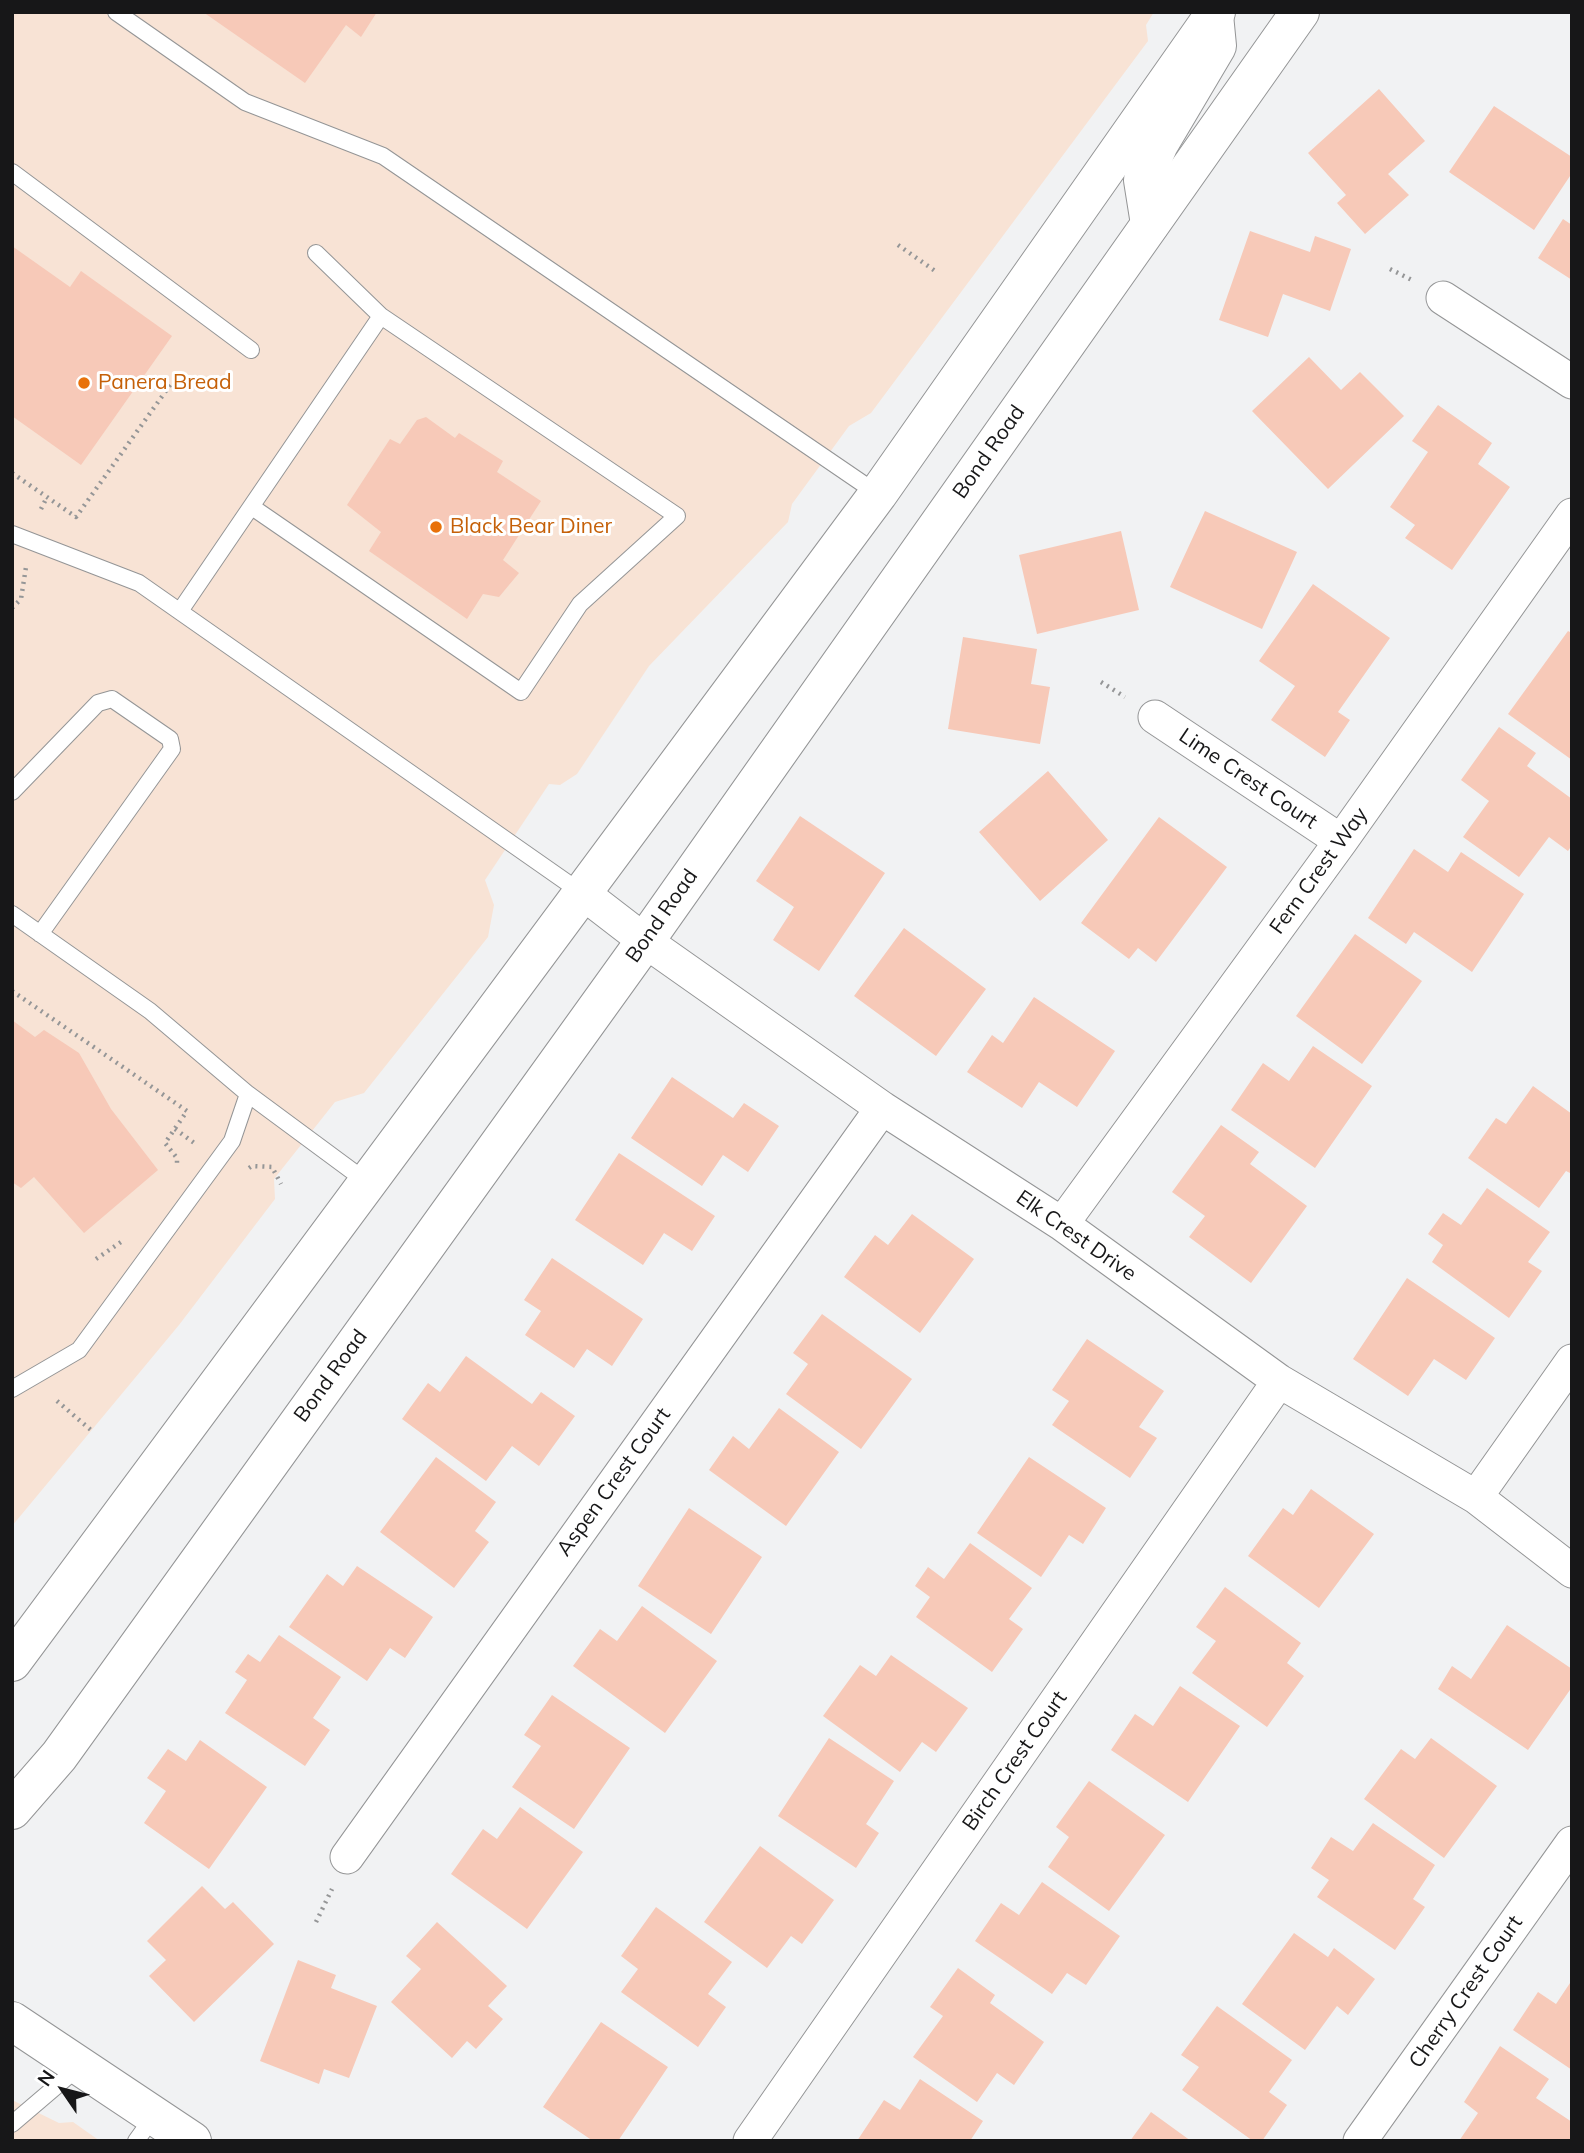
<!DOCTYPE html>
<html>
<head>
<meta charset="utf-8">
<style>
	body { margin:0 }
	#map { position:relative; width:1584px; height:2153px; overflow:hidden; background:#f1f2f3; font-family:Mulish,sans-serif }
	canvas { display:block }
	.frame { position:absolute; inset:0; border:14px solid #171718; pointer-events:none }
	.north { position:absolute; left:28px; top:2055px; width:70px; height:70px; -webkit-text-stroke:5px #fff; paint-order:stroke; rotate:305deg; font-size:19px; font-weight:700; line-height:28px; text-align:center; color:#171718 }
	.north::after { content:''; display:block; margin:auto; width:24px; height:32px; background:#171718; clip-path:polygon(50% 0,100% 100%,50% 72%,0 100%) }
</style>
</head>
<body>
<div id="map">
<canvas width="1584" height="2153"></canvas>
<div class="frame"></div>
<div class="north">N</div>
</div>
<script>
const g = document.querySelector('canvas').getContext('2d');
g.lineJoin = 'round';
function fill(path, color) {
  g.fillStyle = color;
  g.fill(path, 'evenodd');
}
function stroke(path, color, width, dash) {
  g.strokeStyle = color;
  g.lineWidth = width;
  g.lineCap = dash ? 'butt' : 'round';
  g.setLineDash(dash || []);
  g.stroke(path);
}
function write(font, color, halo, rows, align = 'center') {
  g.font = font + ' Mulish,sans-serif';
  g.lineWidth = 6;
  g.setLineDash([]);
  g.textBaseline = 'middle';
  g.strokeStyle = halo;
  g.fillStyle = color;
  for (const [text, x, y, turn = 0] of rows) {
    g.save();
    g.translate(x, y);
    g.rotate((+turn || 0) * Math.PI / 180);
    g.textAlign = isNaN(turn) ? turn : align;
    if (halo) g.strokeText(text, 0, 0);
    g.fillText(text, 0, 0);
    g.restore();
  }
}
fill(new Path2D(`
	M12,12H1154L1146,25L1148,41L871,413L849,426L792,504L788,522L649,666L577,774L560,785L549,784L485,880L494,905L488,937L364,1093L335,1102L274,1179L275,1199L179,1325L12,1526Z
	M12,2100L59,2123L73,2122L100,2141H12Z`), '#f8e3d5');
fill(new Path2D(`
	M203,12H377L361,37L346,25L305,83Z
	M1379,89L1425,141L1388,174L1409,195L1365,234L1337,203L1346,195L1308,153Z
	M1494,106L1572,157V173L1534,230L1449,172Z
	M1563,219L1572,225V280L1538,258Z
	M1250,231L1310,252L1315,236L1351,249L1330,311L1283,294L1268,337L1219,320Z
	M12,246L70,287L81,271L172,336L81,465L12,416Z
	M1309,357L1341,390L1360,372L1404,416L1328,489L1252,411Z
	M1438,405L1492,443L1478,464L1510,487L1452,570L1405,538L1415,525L1390,507L1428,452L1412,441Z
	M426,417L455,438L459,433L503,461L497,472L541,501L503,560L519,573L499,597L483,594L467,619L369,551L381,532L347,505L390,439L400,444L417,420Z
	M1205,511L1297,552L1262,629L1170,587Z
	M1121,531L1139,610L1037,634L1019,555Z
	M1313,584L1390,638L1338,712L1350,720L1325,757L1271,720L1295,686L1259,661Z
	M1568,631L1572,633V760L1508,714Z
	M963,637L1037,649L1031,684L1050,687L1040,744L948,729Z
	M1499,727L1536,753L1527,766L1572,799V845L1568,851L1549,837L1519,877L1463,837L1489,801L1461,780Z
	M1048,771L1108,840L1040,901L979,832Z
	M800,816L885,873L819,971L773,940L794,907L756,881Z
	M1159,817L1227,867L1156,962L1138,948L1129,959L1081,923Z
	M1414,849L1448,872L1461,852L1524,894L1472,972L1414,932L1406,944L1368,918Z
	M904,928L986,989L936,1056L854,996Z
	M1355,934L1422,981L1362,1064L1296,1016Z
	M1034,997L1115,1051L1077,1107L1039,1082L1022,1108L967,1072L992,1035L1003,1043Z
	M12,1020L35,1037L44,1030L79,1053L111,1109L158,1170L84,1233L34,1177L21,1188L12,1182Z
	M1313,1046L1372,1086L1315,1168L1231,1110L1263,1063L1289,1081Z
	M672,1077L733,1118L744,1103L779,1126L748,1172L723,1155L702,1186L631,1138Z
	M1533,1086L1572,1114V1174L1566,1171L1539,1208L1468,1158L1496,1118L1506,1124Z
	M1221,1125L1259,1152L1250,1164L1307,1206L1251,1283L1189,1237L1205,1216L1172,1192Z
	M619,1153L715,1216L692,1251L664,1233L643,1265L575,1220Z
	M1487,1188L1550,1232L1528,1262L1542,1271L1509,1318L1432,1262L1443,1245L1428,1234L1443,1213L1461,1225Z
	M912,1214L974,1259L920,1333L844,1277L875,1235L888,1245Z
	M552,1258L643,1319L612,1366L587,1349L574,1368L525,1335L541,1311L524,1300Z
	M1407,1278L1495,1338L1466,1380L1434,1359L1408,1396L1353,1359Z
	M822,1314L912,1379L861,1449L786,1394L808,1364L793,1353Z
	M1087,1339L1164,1391L1139,1427L1157,1438L1130,1478L1052,1425L1069,1401L1052,1390Z
	M466,1356L532,1404L541,1392L575,1416L539,1466L512,1446L486,1481L402,1419L428,1383L440,1392Z
	M779,1408L839,1452L786,1526L709,1470L733,1436L749,1449Z
	M436,1457L496,1502L475,1531L489,1542L454,1588L380,1532Z
	M1029,1457L1106,1508L1083,1544L1069,1535L1041,1577L977,1533Z
	M1311,1489L1374,1534L1319,1608L1248,1556L1283,1508L1293,1515Z
	M689,1508L762,1557L711,1634L638,1586Z
	M970,1543L1032,1588L1009,1619L1023,1629L992,1672L916,1617L930,1597L915,1586L928,1567L944,1579Z
	M357,1566L433,1617L405,1658L390,1648L367,1681L289,1627L327,1574L343,1586Z
	M1225,1587L1301,1643L1287,1663L1304,1676L1267,1727L1192,1673L1216,1641L1196,1627Z
	M642,1606L717,1661L665,1733L573,1666L600,1629L617,1641Z
	M1507,1625L1572,1669V1687L1528,1750L1438,1689L1452,1666L1471,1679Z
	M279,1635L341,1677L313,1718L330,1730L305,1766L225,1713L247,1680L235,1672L248,1654L260,1662Z
	M891,1655L968,1708L936,1752L922,1742L900,1772L823,1716L860,1665L876,1676Z
	M1180,1686L1240,1726L1188,1802L1111,1750L1135,1714L1153,1726Z
	M552,1695L630,1748L574,1829L512,1787L541,1746L524,1735Z
	M829,1738L894,1781L866,1824L879,1833L856,1868L778,1816Z
	M1431,1738L1497,1786L1444,1858L1364,1799L1401,1749L1415,1759Z
	M200,1740L267,1787L209,1869L144,1823L166,1791L147,1778L168,1749L186,1761Z
	M1089,1781L1165,1835L1109,1911L1048,1867L1069,1837L1056,1827Z
	M520,1807L583,1852L527,1929L451,1874L483,1829L497,1839Z
	M1373,1823L1435,1865L1413,1899L1425,1907L1395,1950L1317,1897L1329,1880L1311,1868L1331,1837L1353,1851Z
	M760,1846L834,1900L802,1944L791,1936L767,1968L704,1922Z
	M1042,1882L1120,1936L1086,1985L1067,1973L1052,1994L975,1941L1001,1903L1019,1915Z
	M202,1886L225,1909L233,1902L274,1944L194,2022L149,1976L166,1960L147,1941Z
	M656,1907L732,1962L708,1994L726,2007L698,2047L621,1992L638,1969L621,1956Z
	M437,1922L507,1986L488,2006L503,2019L476,2049L467,2041L452,2058L391,2002L421,1969L406,1956Z
	M1294,1933L1328,1957L1334,1948L1375,1979L1348,2015L1337,2006L1305,2050L1242,2004Z
	M298,1960L336,1975L331,1988L377,2006L349,2078L324,2069L319,2084L260,2061Z
	M958,1968L995,1995L990,2003L1044,2042L1014,2085L997,2073L977,2102L913,2057L943,2016L930,2007Z
	M1572,1980V2070L1513,2030L1538,1992L1556,2004Z
	M1217,2006L1292,2060L1269,2092L1287,2105L1262,2141H1253L1182,2090L1199,2067L1181,2055Z
	M601,2022L668,2067L618,2141H593L543,2107Z
	M1500,2046L1549,2079L1536,2098L1572,2122V2141H1459L1478,2113L1464,2102Z
	M920,2079L983,2121L970,2141H857L884,2100L900,2110Z
	M1151,2112L1191,2141H1130Z`), '#f7c9b8');
const lane = new Path2D(`
	M116,12L245,102L383,156L878,494
	M12,172L251,350
	M252,507L521,692L580,604L677,516L381,316L316,253
	M12,534L139,583L582,893
	M180,611L381,316
	M12,792L98,703L112,699L170,739L172,749L40,934
	M12,914L150,1011L248,1094L367,1182
	M12,1389L79,1350L232,1141L248,1094
	M12,2124L80,2066
	M136,2141L154,2116`);
const street = new Path2D(`
	M1443,298L1572,382
	M1155,717L1341,841
	M584,894L645,941L882,1108L1062,1224L1279,1381L1476,1497L1572,1571
	M1062,1224L1341,841L1572,515
	M1476,1497L1572,1361
	M347,1857L882,1108
	M750,2141L1279,1381
	M1360,2141L1572,1843`);
const secondary = new Path2D(`
	M1150,224L1143,180L1159,144L1217,46L1214,15
	M12,2021L192,2141`);
const primary = new Path2D(`
	M12,1662L878,494L1216,12
	M12,1810L59,1756L645,941L1300,12`);
stroke(lane, '#949596', 18);
stroke(street, '#949596', 35);
stroke(secondary, '#949596', 40);
stroke(primary, '#949596', 40);
stroke(new Path2D(`
	M898,245L938,273
	M1390,269L1412,280
	M12,473L76,517L173,381
	M41,509L47,497
	M12,608L21,599L26,567
	M1101,682L1125,697
	M12,991L187,1111L165,1143L177,1158V1166
	M175,1129L197,1145
	M249,1168L252,1166L272,1167L281,1184
	M96,1259L121,1242
	M57,1401L92,1431
	M316,1922L332,1889`), '#959697', 4.5, [2, 5]);
stroke(lane, '#fff', 16);
stroke(street, '#fff', 33);
stroke(secondary, '#fff', 38);
stroke(primary, '#fff', 38);
for (const [x, y, r, color] of [
	[84,383,7,"#e8710a"],
	[436,527,7,"#e8710a"]
]) {
  const dot = new Path2D();
  dot.arc(x, y, r, 0, 2 * Math.PI);
  g.fillStyle = color;
  g.fill(dot);
  stroke(dot, '#fff', 2.5);
}
write('21px', '#c56008', '#fff', [
	["Panera Bread",98,383],
	["Black Bear Diner",450,527]
], 'left');
write('21px', '#171718', '#fff', [
	["Bond Road",989,452,-55],
	["Lime Crest Court",1248,779,34],
	["Fern Crest Way",1319,871,-54],
	["Bond Road",662,916,-55],
	["Elk Crest Drive",1076,1236,35],
	["Bond Road",331,1376,-54],
	["Aspen Crest Court",614,1482,-54],
	["Birch Crest Court",1015,1761,-55],
	["Cherry Crest Court",1466,1992,-55]
]);
</script>
</body>
</html>
